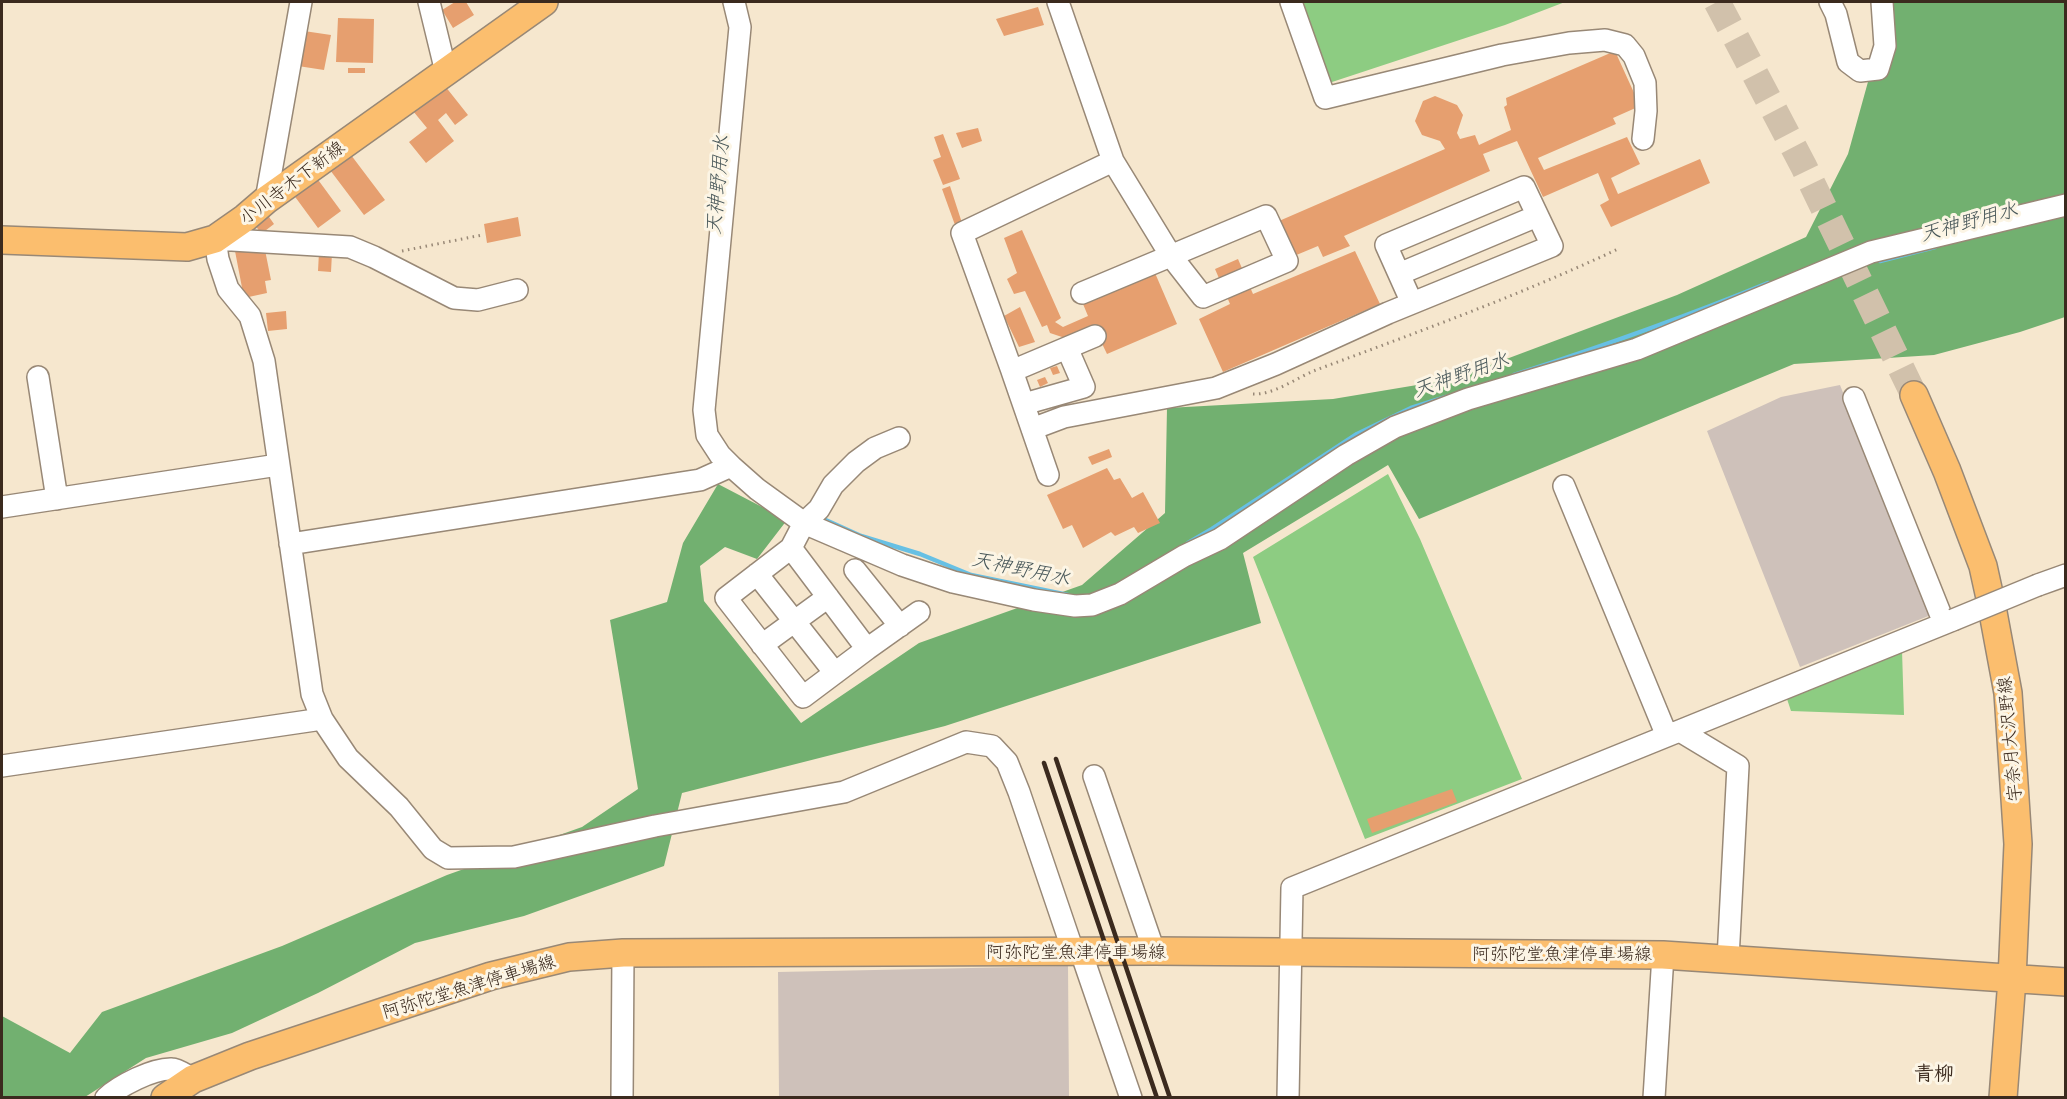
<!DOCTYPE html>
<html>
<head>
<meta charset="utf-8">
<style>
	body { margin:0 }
	#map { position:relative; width:2067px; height:1099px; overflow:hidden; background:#f6e7ce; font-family:Mali,sans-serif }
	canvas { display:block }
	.frame { position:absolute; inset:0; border:3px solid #3b2a1e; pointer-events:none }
</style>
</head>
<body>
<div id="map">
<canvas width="2067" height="1099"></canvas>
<div class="frame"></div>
</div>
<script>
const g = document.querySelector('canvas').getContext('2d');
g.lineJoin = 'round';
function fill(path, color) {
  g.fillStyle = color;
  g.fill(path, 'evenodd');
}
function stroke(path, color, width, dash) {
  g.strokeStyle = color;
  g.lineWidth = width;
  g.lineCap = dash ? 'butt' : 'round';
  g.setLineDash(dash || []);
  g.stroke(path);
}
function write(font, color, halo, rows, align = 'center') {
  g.font = font + ' Mali,"Klee One",sans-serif';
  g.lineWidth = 6;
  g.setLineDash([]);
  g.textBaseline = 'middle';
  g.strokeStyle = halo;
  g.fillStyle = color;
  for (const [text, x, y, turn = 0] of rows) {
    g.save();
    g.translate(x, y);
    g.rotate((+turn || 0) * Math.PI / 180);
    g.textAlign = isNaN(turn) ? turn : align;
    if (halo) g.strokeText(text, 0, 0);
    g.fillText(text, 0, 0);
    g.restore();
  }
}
fill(new Path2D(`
	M1840,385L1931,615L1800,667L1707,431L1781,397Z
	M1068,966L1069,1097H779L778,972Z`), '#cec1ba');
fill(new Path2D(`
	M1299,2H1565L1505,25L1326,84Z
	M1388,474L1420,539L1522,779L1365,839L1253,557Z
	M1902,650L1904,715L1791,711L1786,696Z`), '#8dcc82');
fill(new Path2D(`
	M1884,2H2065V317L2020,332L1934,355L1794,364L1419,519L1388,465L1243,553L1261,623L945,726L682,793L664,866L524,916L415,943L318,993L232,1033L146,1058L85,1097H2V1016L70,1053L102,1012L282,946L447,875L582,827L638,789L610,620L667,602L683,543L718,484L787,520L757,559L725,547L700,566L704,601L801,723L919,643L1082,585L1165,513L1167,408L1333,399L1453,379L1677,295L1806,237L1848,154L1884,24Z`), '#72b070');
stroke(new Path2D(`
	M1880,261L1935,247
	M1514,375C1600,347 1685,317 1768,283
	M819,517L861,536L920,554L971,575L1068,595
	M1188,543L1212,529L1357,434L1411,408L1446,397`), '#67c0e4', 4.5);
fill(new Path2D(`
	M455,2H466L474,15L453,28L442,10Z
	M1038,7L1044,25L1004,36L996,19Z
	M338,18L374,19L373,63L336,62Z
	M304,31L331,35L324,70L298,66Z
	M1615,51L1640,106L1613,118L1616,124L1538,158L1544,170L1627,137L1640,164L1611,178L1618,194L1700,159L1710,183L1611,227L1600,205L1609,200L1598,173L1543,197L1517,141L1483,154L1490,171L1344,236L1350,246L1323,257L1318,246L1294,256L1279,221L1445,149L1440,141L1422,135L1415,121L1423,101L1435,96L1457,105L1463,115L1457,133L1460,139L1475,135L1479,145L1511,130L1504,107L1507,105L1506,98Z
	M348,68H365V73H348Z
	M445,86L468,115L455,125L446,113L438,120L454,141L426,163L409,142L427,128L413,111Z
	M978,128L982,141L962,148L956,133Z
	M943,134L960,179L943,185L933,160L941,157L934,137Z
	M351,155L385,200L364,215L330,170Z
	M316,177L341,211L318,228L293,194Z
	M950,186L962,223L955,225L942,189Z
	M267,214L274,224L261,234L254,223Z
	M518,217L521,236L487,243L484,224Z
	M1022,230L1061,318L1055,322L1063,327L1088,316L1083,304L1155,273L1177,324L1107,354L1093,325L1065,338L1050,333L1047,325L1042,327L1025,291L1014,294L1007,279L1017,273L1004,238Z
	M264,245L271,280L265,281L267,293L244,298L235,251Z
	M1355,251L1380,304L1223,372L1199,319L1230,304L1215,269L1238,259L1253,294Z
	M319,252L332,253L331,272L318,271Z
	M1020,307L1035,342L1019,347L1004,316Z
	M286,311L287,329L268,331L266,313Z
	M1057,366L1060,373L1053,375L1050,368Z
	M1045,377L1048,383L1040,387L1037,380Z
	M1109,449L1112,457L1092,465L1088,457Z
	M1107,468L1114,480L1120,478L1132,498L1143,492L1160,523L1138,533L1134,527L1115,536L1111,532L1083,548L1072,525L1063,529L1047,495Z
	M1452,789L1457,802L1372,833L1367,819Z`), '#e69f6f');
stroke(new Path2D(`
	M1717,2L1804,167L1914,395`), '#d1c1ab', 27, [27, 14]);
const minor = new Path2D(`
	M429,2L446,72
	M1058,2L1113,161L1171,256L1203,297L1287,261L1266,216L1082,293
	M1291,2L1325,98L1502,55L1569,43L1605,40L1625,45L1634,56L1645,83L1646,111L1643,139
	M1830,2L1836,14L1848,62L1860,71L1878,69L1885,46L1882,2
	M266,200L301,2
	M1399,274L1537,216
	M517,290L478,300L454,298L374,257L350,247L215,239L218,259L228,289L250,316L264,361L312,694L322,719L348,758L399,807L433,849L448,858L514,857L655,826L844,792L966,742L992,746L1007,762L1019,792L1073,951
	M1095,336L1012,371L962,233L1113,161
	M1012,371L1048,475
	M38,377L57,499
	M1854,398L1944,623
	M1024,404L1084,387L1067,348
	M1032,429L1064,417L1216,388L1276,364L1388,313L1552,246L1524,187L1386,245L1412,303
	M731,466L757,489L804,523L819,509L833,485L856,462L875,448L899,438
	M1564,486L1667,736
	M2,507L278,465
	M290,544L700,480L731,466L720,455L707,435L704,410L740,27L734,2
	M791,548L867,649L803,697L726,598L791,548L804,523L902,565L953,582L1034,600L1075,606L1092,605L1120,594L1184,556L1220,539L1346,455L1395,427L1468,399L1637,349L1871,252L2066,205
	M855,570L900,626
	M757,574L835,673
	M2038,585L2066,575
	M762,645L828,597
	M867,649L919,612
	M1680,731L1738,766L1728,959
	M2,766L322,719
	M1094,776L1154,951
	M1081,952L1131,1098
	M106,1098C119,1086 153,1068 172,1069C178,1069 187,1076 193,1079
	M622,1098L623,953
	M1288,1098L1292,888L1953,620
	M1654,1098L1663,955`);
const major = new Path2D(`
	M2,240L187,247L215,239L245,218L266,200L544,2
	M1914,395L1947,471L1983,566L1992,607L2008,693L2018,844L2012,979L2003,1098
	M165,1098L193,1079L250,1056L491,976L569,957L623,953L1154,951L1663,955L2066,982`);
stroke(minor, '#988876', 24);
stroke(major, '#988876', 30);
stroke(new Path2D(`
	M402,251L482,235
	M1253,394C1274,395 1296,378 1316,370C1418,332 1520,295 1618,249`), '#988876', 3, [1.5, 4.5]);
stroke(minor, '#fff', 21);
stroke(major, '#fbbe6e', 27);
stroke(new Path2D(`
	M1056,759L1170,1098
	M1044,763L1157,1098`), '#3b2a1e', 4.5);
const minorBridge = new Path2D(`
	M1953,620L2038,585`);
stroke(minorBridge, '#988876', 24, []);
stroke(minorBridge, '#fff', 21);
write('18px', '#3b2a1e', '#fcf5e5', [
	["小川寺木下新線",292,183,-37],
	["宇奈月大沢野線",2010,739,-95],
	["阿弥陀堂魚津停車場線",1076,952],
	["阿弥陀堂魚津停車場線",1562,954],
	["阿弥陀堂魚津停車場線",469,987,-17]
]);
write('italic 20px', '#485759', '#fcf5e5', [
	["天神野用水",718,185,-85],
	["天神野用水",1969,222,-15],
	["天神野用水",1461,375,-19],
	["天神野用水",1021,569,12]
]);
write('bold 20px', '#3b2a1e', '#fcf5e5', [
	["青柳",1934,1074]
]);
</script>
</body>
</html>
